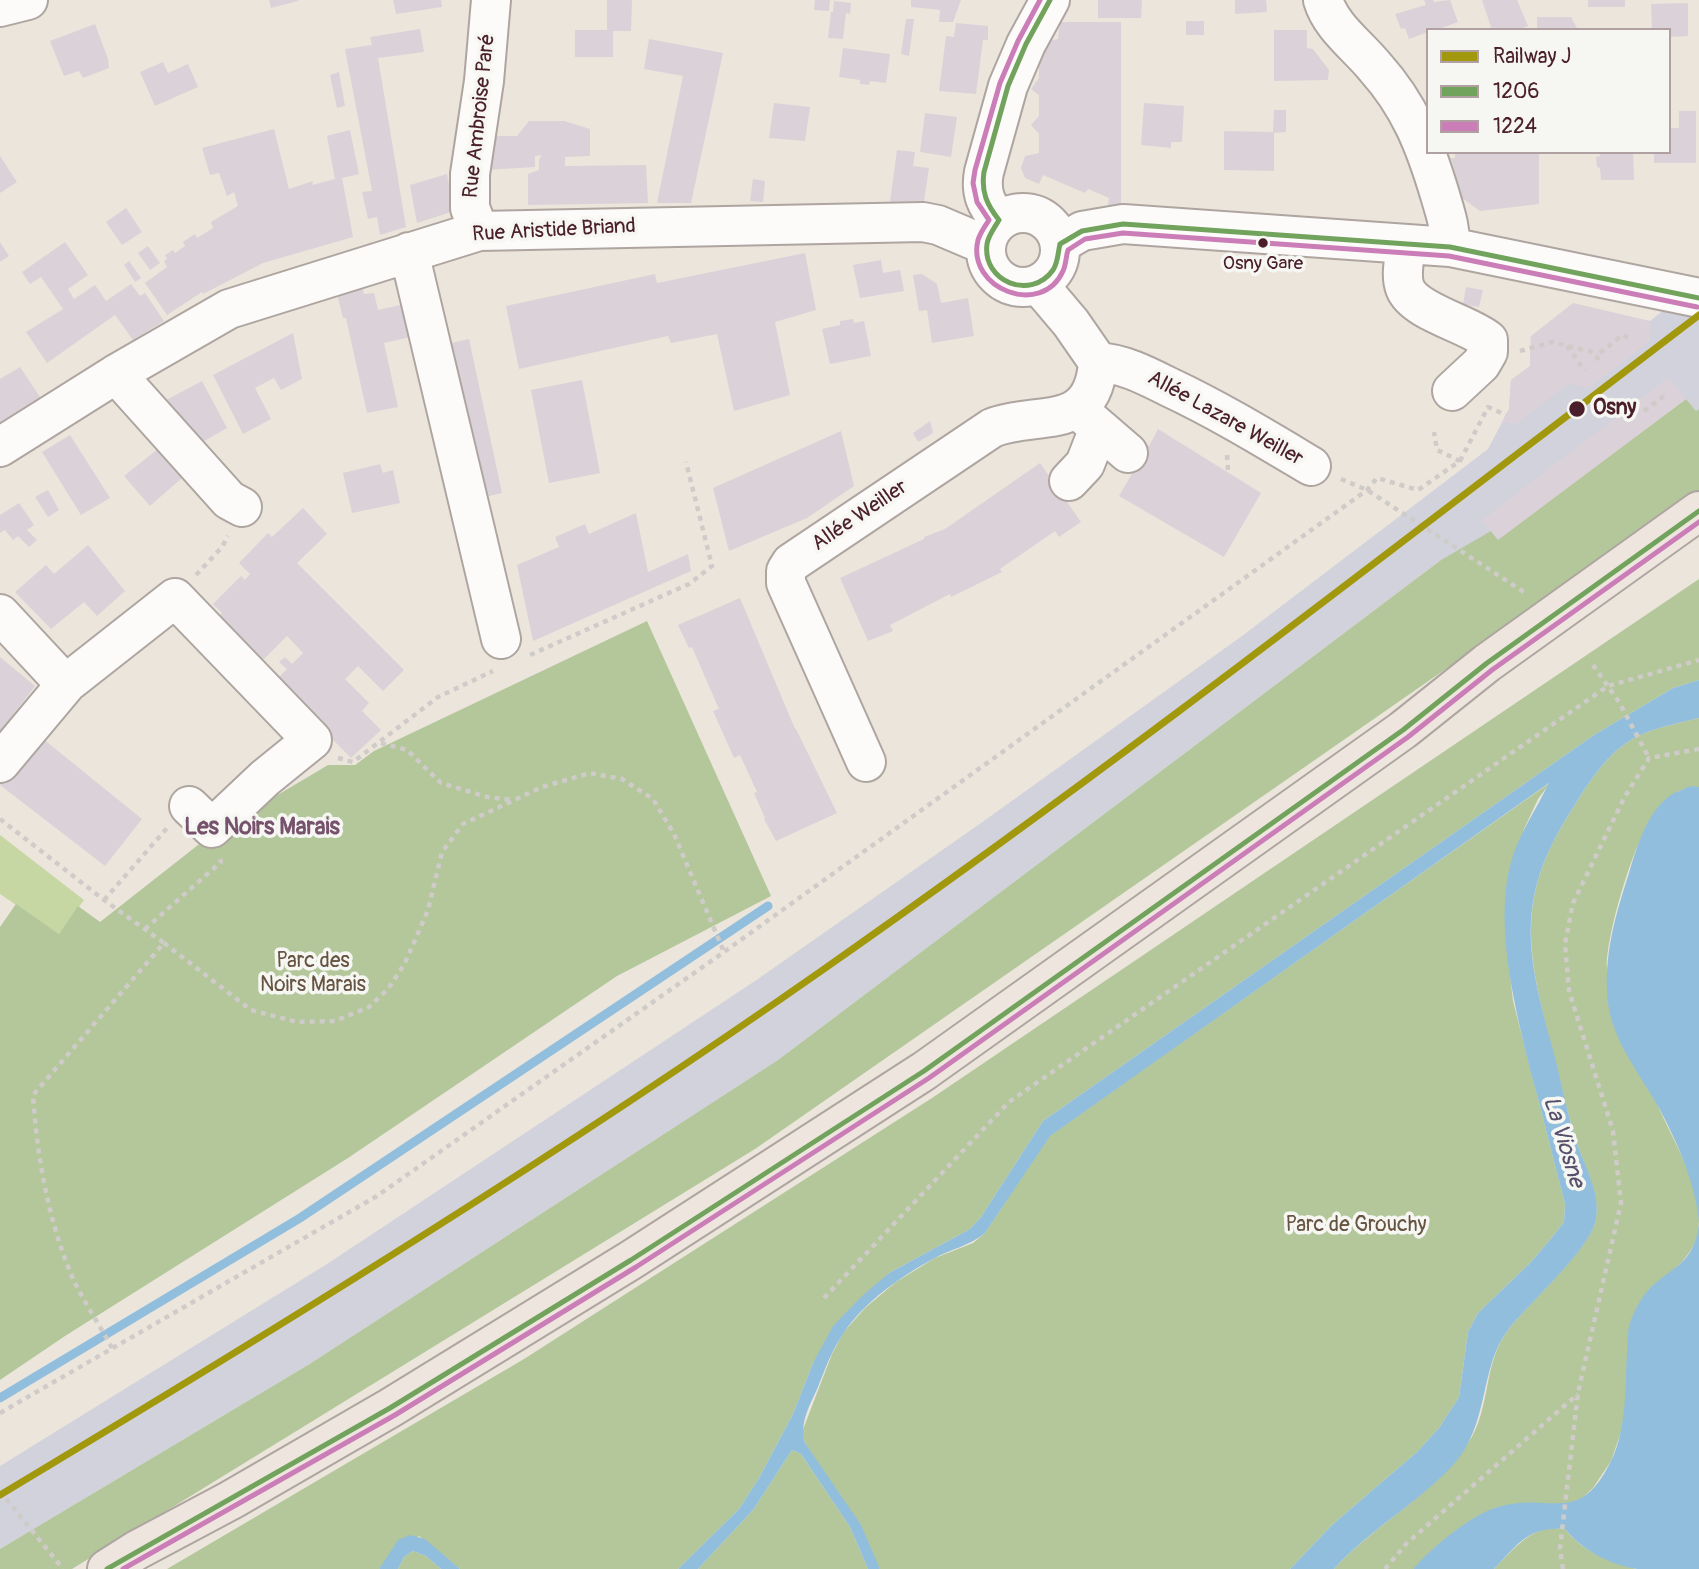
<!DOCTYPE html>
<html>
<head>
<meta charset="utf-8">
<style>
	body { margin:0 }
	#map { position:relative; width:1699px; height:1569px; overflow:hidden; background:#ece5db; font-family:Pangolin,sans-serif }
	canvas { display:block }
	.legend { position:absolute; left:1426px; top:28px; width:245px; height:126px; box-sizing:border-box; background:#f6f6f2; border:2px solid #b1a0a2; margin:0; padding:9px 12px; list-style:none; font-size:21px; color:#4a1f2b }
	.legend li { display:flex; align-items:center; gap:14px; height:35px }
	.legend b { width:35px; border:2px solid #b1a0a2 }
</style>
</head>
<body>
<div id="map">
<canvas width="1699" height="1569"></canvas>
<ul class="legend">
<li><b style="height:9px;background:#a1980d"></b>Railway J</li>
<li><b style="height:9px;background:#71a35d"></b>1206</li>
<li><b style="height:9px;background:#cb7db7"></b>1224</li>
</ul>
</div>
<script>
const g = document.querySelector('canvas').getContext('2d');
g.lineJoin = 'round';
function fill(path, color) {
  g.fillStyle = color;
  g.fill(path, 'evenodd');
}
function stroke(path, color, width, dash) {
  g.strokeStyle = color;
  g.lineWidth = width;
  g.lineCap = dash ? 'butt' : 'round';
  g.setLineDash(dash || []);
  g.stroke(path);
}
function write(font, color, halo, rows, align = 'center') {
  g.font = font + ' Pangolin,sans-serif';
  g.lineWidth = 7;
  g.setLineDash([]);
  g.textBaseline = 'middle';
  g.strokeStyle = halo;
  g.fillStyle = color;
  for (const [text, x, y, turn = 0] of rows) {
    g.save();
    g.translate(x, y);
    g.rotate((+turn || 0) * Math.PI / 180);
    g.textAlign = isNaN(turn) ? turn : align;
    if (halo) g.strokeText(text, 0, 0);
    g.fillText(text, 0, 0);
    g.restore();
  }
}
fill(new Path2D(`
	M1665,309L1699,316V409L1696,412L1685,399L1498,540L1441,560L778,1060L308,1365L0,1549V1466L327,1264L755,981L981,823L1242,636L1488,449L1509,409L1511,380L1530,366L1531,336L1650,321Z`), '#d2d2dd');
fill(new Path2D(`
	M0,835L84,900L59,934L0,894Z`), '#c6d7a3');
fill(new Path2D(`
	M1686,399L1696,411L1699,409V493L755,1149L72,1569H0V1549L308,1365L778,1060L1441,560L1491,531L1498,539Z
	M1699,579V680L1673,688L1594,735L1043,1121L981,1217L970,1229L889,1273L813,1363L793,1414L759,1478L739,1509L678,1569H460L419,1536L389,1557L379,1569H167L524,1359L932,1098Z
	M647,621L771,896L617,976L348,1158L65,1336L0,1380V927L16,904L59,934L78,906L100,922L212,834L328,765H355L374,751Z
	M1699,718V787C1672,786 1657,809 1645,831C1630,856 1606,938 1607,968C1607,980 1616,996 1621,1008C1635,1044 1646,1082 1663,1117C1678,1149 1699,1184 1699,1221C1699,1255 1671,1272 1648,1290L1621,1432L1611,1461L1593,1488L1580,1500L1568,1504L1494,1508L1462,1527L1413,1569H1334C1375,1524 1434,1495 1468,1443C1491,1410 1483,1362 1508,1330C1528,1304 1591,1248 1596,1219C1600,1192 1583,1163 1575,1138C1566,1108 1559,1077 1551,1046C1528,953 1515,900 1569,814C1585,789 1601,761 1625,744C1645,729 1675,724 1699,718Z
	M1551,782L1538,799L1524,829L1506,895V939L1513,1001L1565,1204L1564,1222L1553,1236L1531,1262L1478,1313L1468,1332L1459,1397L1439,1428L1417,1452L1332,1525L1290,1569H880L805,1443L802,1432L832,1354L843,1333L865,1308L896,1282L935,1258L973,1243L985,1233L1049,1136Z
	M792,1450L801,1454L850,1527L868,1569H698L753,1510Z
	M1550,1528L1565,1529C1585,1554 1607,1559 1636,1569H1494C1510,1553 1527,1531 1550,1528Z
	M413,1551L426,1556L441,1569H398L404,1557Z`), '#b3c79b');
fill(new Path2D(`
	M1699,680V718C1675,724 1645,729 1625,744C1601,761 1585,789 1569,814C1515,900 1527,954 1552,1046C1560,1077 1566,1108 1575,1138C1583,1163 1601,1192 1596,1219C1591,1249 1528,1304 1508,1330C1479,1367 1490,1425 1453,1465C1417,1504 1369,1530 1334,1569H1290L1332,1525L1417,1452L1439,1428L1459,1397L1468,1332L1478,1313L1531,1262L1553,1236L1564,1222L1565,1204C1554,1162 1544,1121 1533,1080C1517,1016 1492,924 1512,859C1520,832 1537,808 1549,783L1050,1136L985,1233C969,1246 951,1249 933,1259C900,1277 864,1302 843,1334C832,1350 825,1369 818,1387C810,1405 799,1423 805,1443L861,1525L880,1569H868L850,1527L801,1454L792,1450L753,1510L698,1569H678L739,1509L759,1478L793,1414L813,1363L833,1326L861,1297L889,1273L970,1229L981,1217L1043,1121L1594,735L1673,688Z
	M1691,786L1699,787V1222C1695,1182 1678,1144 1659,1108C1640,1074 1613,1042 1608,1003C1603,956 1615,917 1629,873C1637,847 1647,811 1671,795C1677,791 1685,789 1691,786Z
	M1699,1224V1569C1679,1569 1657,1569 1637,1569C1610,1565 1582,1550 1565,1529C1528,1526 1518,1544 1494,1569H1413C1431,1548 1472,1514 1498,1507C1551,1491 1578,1528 1611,1461C1627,1429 1625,1387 1627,1352C1628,1342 1627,1329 1631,1320C1635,1310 1642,1296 1650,1288C1676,1264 1693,1264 1699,1224Z
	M410,1535L425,1539L460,1569H441L426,1556L413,1551L404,1557L398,1569H379L398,1540Z`), '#92bede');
stroke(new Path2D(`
	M0,1398L300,1218L768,906`), '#92bede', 9);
fill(new Path2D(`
	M269,0H298V1L271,8Z
	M393,0H441L442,7L396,14Z
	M607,0H632L631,31H613V57H575V30H607Z
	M815,0H830L829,11L814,10Z
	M911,0H961L953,22H939L940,10L911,7Z
	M1098,0H1142L1141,18H1098Z
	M1235,0H1266L1267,12L1235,14Z
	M1424,0H1433L1434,2L1450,0L1458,22L1436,30H1428V32L1409,39L1405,28L1401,29L1395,14L1426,5Z
	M1482,0H1517L1528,26L1518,30H1492Z
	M1588,0H1625V7H1588Z
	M834,1L851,3L850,14L846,13L843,39L828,38L831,12H833Z
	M1688,3V36L1669,37V30H1652L1651,4Z
	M1537,17H1571L1578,30H1537Z
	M906,19H914L909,56L901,54Z
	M1186,21H1204V35H1186Z
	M1060,22H1121V210L1112,209L1108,204L1109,198L1088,189L1085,193L1043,175L1039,184L1025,178L1021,168L1025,156L1039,153V134L1031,125L1039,116V95L1031,89L1039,78V59L1047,41L1058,39Z
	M956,23L988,26V40H983L976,94L939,91L946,36L954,37Z
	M95,24L108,59L109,68L83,78L79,71L64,76L50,41Z
	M420,29L424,52L378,58L406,227L380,235L377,217L368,219L362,192L372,191L345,49L372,45L370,37Z
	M1274,30H1307V48L1313,49L1329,70L1328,80L1274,81Z
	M649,39L723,53L691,203H657L683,76L644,69Z
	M843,48L890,54L886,83L870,81L869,85L860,84V80L839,77Z
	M163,62L168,73L188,64L198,87L155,106L140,72Z
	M339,72L345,106L337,108L330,75Z
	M774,103L810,107L805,141L769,138Z
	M1144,103L1184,106L1182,142H1171V148L1141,145Z
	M1274,110H1286V132L1274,133V171L1224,170V131L1273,132Z
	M1679,111H1696V163H1654V152H1669V128H1679Z
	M925,113L957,117L951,157L920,152Z
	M529,121H564L590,129V156L565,157V166L646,165L648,203L528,205V174L539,170V159L542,155L535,156V167L486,170L492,136H517Z
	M274,129L289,189L313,181L312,185L335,179L327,136L350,130L359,174L342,178L353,237L263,263L203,294L202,292L167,315L145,283L167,267L164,261L167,259L165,255L173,250L175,253L185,246L183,242L195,234L197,238L213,228L211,222L238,206L234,192L227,196L219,173L210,175L202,148Z
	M897,150L915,152L913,166L929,168L924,201L890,202Z
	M1455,152H1539V204L1480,211L1462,198L1451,158H1455Z
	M1600,152H1633L1634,180H1601L1600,168L1597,167L1596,157L1600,156Z
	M0,156L17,182L0,193Z
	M447,174L454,211L417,223L410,185Z
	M753,179L765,181L763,202L750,201Z
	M126,208L142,232L122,245L106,222Z
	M0,242L9,256L0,262Z
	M65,242L88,275L68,289L74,299L95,285L106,301L131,284L140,296L145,293L164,321L133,340L115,315L47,363L26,332L63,309L41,277L30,284L22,272Z
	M148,246L160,263L150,270L138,253Z
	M805,253L816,310L775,322L790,395L734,411L717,334L671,343L668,336L519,369L506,306L655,274L657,283Z
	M881,260L883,273L900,270L904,291L860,298L853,265Z
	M129,261L141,278L135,282L124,265Z
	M922,274L937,284L941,303L968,298L974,336L932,343L927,310L919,311L913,275Z
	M362,284L364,294L374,293L378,310L409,303L416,336L384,343L398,407L367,413L346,318H343L336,290Z
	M1466,287L1483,290L1479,307L1463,304Z
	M1573,303L1650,321V341L1589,388L1568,384L1516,424L1502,422L1509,409L1511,380L1530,366L1531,336Z
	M853,319L854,323L864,321L871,356L830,364L822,329L840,325V321Z
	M293,333L302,379L281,390L274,378L255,388L271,419L243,434L213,375Z
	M469,339L502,493L472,500L443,345Z
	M20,367L42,400L0,426V379Z
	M1669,377L1686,399L1498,540L1482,520Z
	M582,380L600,473L549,483L531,390Z
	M202,381L227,428L192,448L155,406Z
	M930,421L933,433L918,442L913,433Z
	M1158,429L1261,493L1224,557L1119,496L1144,453L1134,437L1149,446Z
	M841,431L854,486L807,518L729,551L713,488Z
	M70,435L110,498L81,515L42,452Z
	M159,448L183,477L150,506L124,476Z
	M1040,463L1081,522L1059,537L1055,531L1000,569L1002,572L951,597L950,594L890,625L893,631L868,641L840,578L924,539V537L945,529Z
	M380,464L383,473L393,470L400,503L352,513L343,473Z
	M48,490L59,510L48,517L35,497Z
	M19,503L34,525L27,530L37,540L29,547L18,536L13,540L5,530L0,533V515Z
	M303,508L327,534L297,563L404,670L383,691L358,666L345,679L369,703L362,711L381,730L351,758L275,681L287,669L279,662L285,657L292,664L303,653L287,636L263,660L219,616L222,613L213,604L241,576L245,580L250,574L239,563L268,533L272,537Z
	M636,513L648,572L688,554L691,571L533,641L517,565L559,547L555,537L585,524L589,534Z
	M88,545L125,591L97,616L84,602L51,629L15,592L46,565L54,574Z
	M740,598L795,729H796L837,813L776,841L764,819L765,818L754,793L757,792L740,755L734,758L713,711L719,709L692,647L689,648L678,625Z
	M0,657L35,686L0,732Z
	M37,734L142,819L105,866L0,785Z`), '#dad2d8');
const minor = new Path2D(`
	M1323,0C1331,27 1358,46 1375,67C1410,106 1425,145 1440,195C1445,212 1451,229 1450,247
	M0,7L28,0
	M986 250a37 37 0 1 1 74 0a37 37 0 1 1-74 0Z
	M999,220C986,205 980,193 984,172L1008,86L1026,44L1050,0
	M479,231L470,208V174L484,81L491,0
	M1060,244L1082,231L1123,224L1450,247L1699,298
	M1406,244C1405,257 1400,275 1405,288C1414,312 1467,323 1488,340V352L1481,364L1452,391
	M409,252L501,639
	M1038,284L1071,323L1098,362
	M1098,362C1124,364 1145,375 1169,387C1218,410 1264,438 1311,466
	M116,374L229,500L242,507
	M1077,409L1128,453
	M0,447L116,374L229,309L479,231L923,222L938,225L985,245
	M1069,481L1085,464L1099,428
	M0,614L54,672L67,683
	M866,762L786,583V571L791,563L992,428C1037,410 1093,434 1098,362
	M0,763L67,683L175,598L312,740L265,778L212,828L189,806`);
const major = new Path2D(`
	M107,1569L137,1550L231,1500L390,1408L631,1260L924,1071L1403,730L1487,663L1699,511`);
stroke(minor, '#aea5a0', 42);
stroke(major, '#aea5a0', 42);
stroke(new Path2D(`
	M1567,346L1585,371
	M1520,351L1552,342L1592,352L1596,356
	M1599,360L1596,356L1623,335L1628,338
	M1644,411L1665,395
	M1227,455L1228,471
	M1460,461L1488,407L1506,415
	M1341,479L1367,490L1527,594
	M196,575L222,547L228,536
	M530,655L689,584L712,566L686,462
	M1593,665L1619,702L1649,758
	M381,743L407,750L441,783L487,797L513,800
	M338,758L353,762L438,697L493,671
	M0,819L104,900L164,943L33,1095C37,1157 49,1226 75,1283C86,1305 100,1326 112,1348
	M104,900L168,827
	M145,929L221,862L220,859
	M164,943L251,1010L297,1022L335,1021L369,1007L388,989L405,963L428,910L442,852L463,824L542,787L590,773L622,779L653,799L674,834L724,952
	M824,1298L1009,1102L1608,686L1699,660
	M0,1413L377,1196L724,952L1367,490L1377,478L1418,490L1460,461L1437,450L1434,432
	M0,1491L63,1569
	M1385,1569L1407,1543L1578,1394
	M1563,1569L1560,1548L1578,1393L1621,1203L1613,1131L1569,991L1565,944L1573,903L1624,798L1649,758L1699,749`), '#cfcbc9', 4.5, [5, 5]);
stroke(minor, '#fcfbfa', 38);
stroke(major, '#eee6de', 38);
stroke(new Path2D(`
	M999,220C987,205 981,192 984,172L1008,86L1026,44L1050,0
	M999,220C995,227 988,236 987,244C982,282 1031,301 1053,270C1058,263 1058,252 1060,244
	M1060,244L1082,231L1123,224L1450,247L1699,298
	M107,1569L390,1408L631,1260L924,1071L1403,730L1487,663L1699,511`), '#71a35d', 5);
stroke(new Path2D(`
	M1040,0L1018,41L1000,83L975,170L973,183L977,202L989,220C985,226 980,233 978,240C966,289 1042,318 1063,271C1066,265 1066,256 1068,250L1085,239L1123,233L1449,256L1697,307
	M123,1569L395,1415L636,1267L929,1078L1408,737L1492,670L1699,522`), '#cb7db7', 5);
stroke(new Path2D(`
	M0,1495C280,1327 557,1156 824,969C1123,760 1409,536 1699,315`), '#a1980d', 7);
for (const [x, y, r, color] of [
	[1263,243,6,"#4a1f2b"],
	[1577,409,9,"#4a1f2b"]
]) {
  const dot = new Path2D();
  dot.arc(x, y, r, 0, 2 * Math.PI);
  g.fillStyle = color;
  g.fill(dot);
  stroke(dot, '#f6f6f2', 2.5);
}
write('19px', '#4a1f2b', '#f6f6f2', [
	["Osny Gare",1263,264]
]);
write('21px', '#4a1f2b', '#f6f6f2', [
	["Rue Ambroise Paré",480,116,-84],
	["Rue Aristide Briand",554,231,-3],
	["Allée Lazare Weiller",1225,419,29],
	["Allée Weiller",860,516,-34]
]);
write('bold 21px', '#4a1f2b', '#f6f6f2', [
	["Osny",1593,409]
], 'left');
write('21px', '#665341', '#f6f6f2', [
	["Parc des",313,962],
	["Noirs Marais",313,986],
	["Parc de Grouchy",1356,1226]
]);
write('bold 23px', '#77526c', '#f6f6f2', [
	["Les Noirs Marais",262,828]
]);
write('italic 23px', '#56516a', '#f6f6f2', [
	["La Viosne",1563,1142,73]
]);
</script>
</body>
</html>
